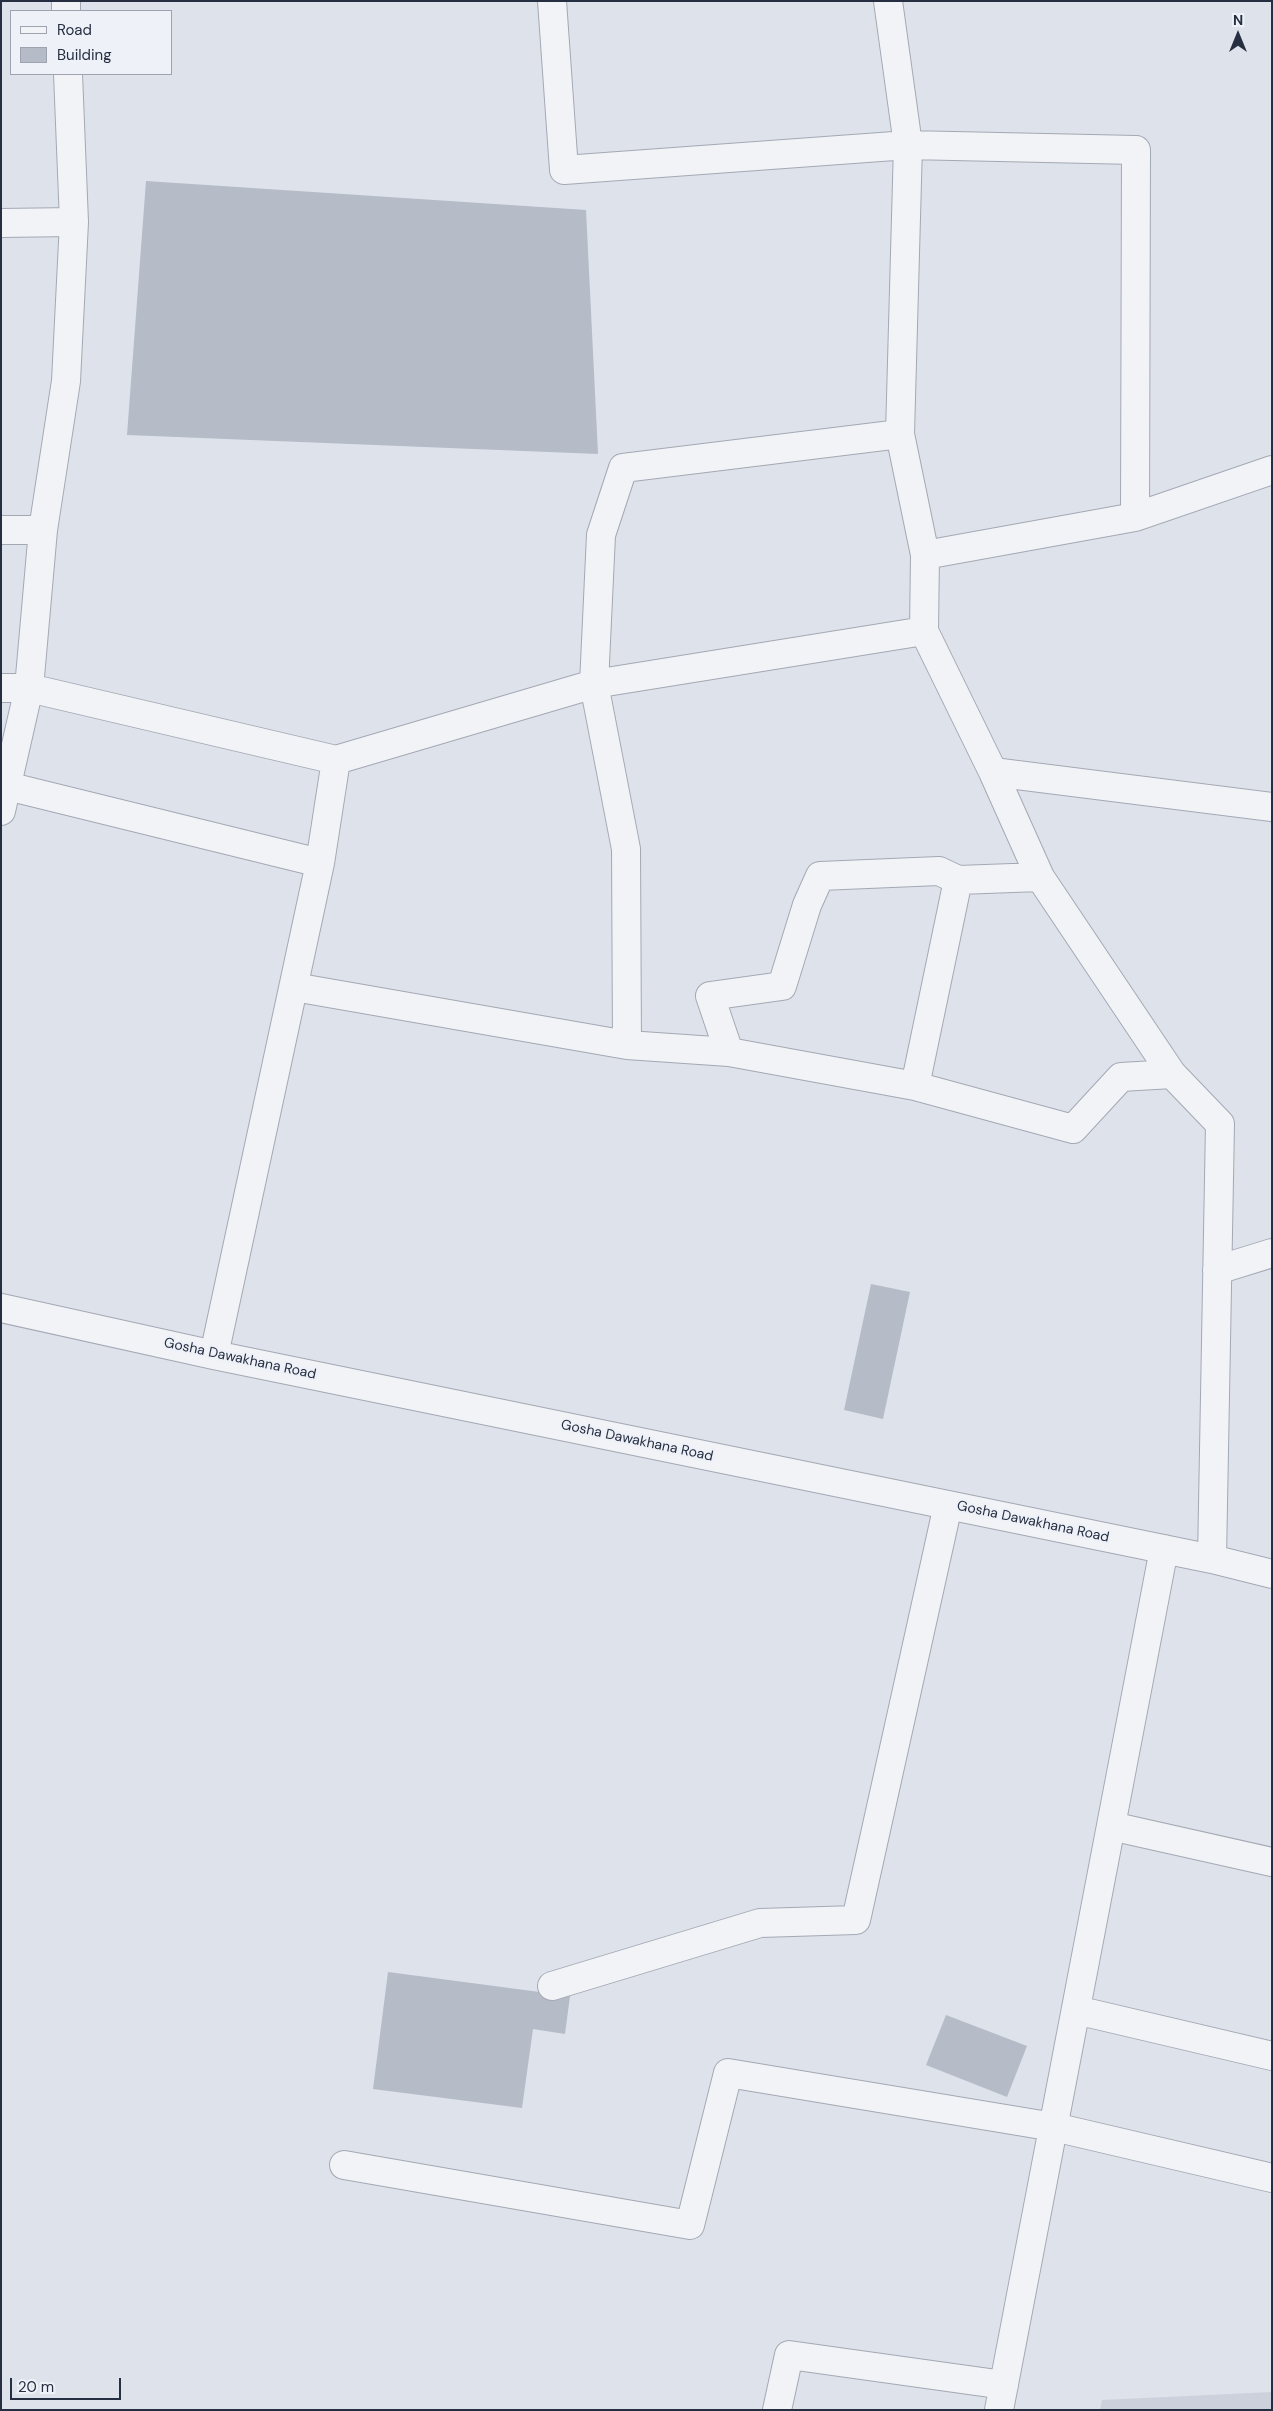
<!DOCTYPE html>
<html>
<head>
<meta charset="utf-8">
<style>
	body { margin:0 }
	#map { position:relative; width:1273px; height:2411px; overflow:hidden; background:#dee2ea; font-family:"DM Sans",sans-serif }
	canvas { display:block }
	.frame { position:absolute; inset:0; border:2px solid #262f42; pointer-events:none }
	.legend { position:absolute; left:10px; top:10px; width:162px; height:65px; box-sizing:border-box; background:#eef1f7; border:1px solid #9ea3af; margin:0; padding:6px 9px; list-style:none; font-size:15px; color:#262f42 }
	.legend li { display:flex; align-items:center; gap:10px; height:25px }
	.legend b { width:25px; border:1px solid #9ea3af }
	.north { position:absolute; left:1213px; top:10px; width:50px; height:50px; -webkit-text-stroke:4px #eef1f7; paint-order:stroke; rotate:0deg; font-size:14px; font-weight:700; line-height:20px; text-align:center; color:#262f42 }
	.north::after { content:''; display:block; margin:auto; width:18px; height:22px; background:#262f42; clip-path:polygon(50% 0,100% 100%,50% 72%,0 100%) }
	.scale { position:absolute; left:10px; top:2378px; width:111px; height:22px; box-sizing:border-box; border:2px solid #262f42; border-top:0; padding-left:6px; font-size:15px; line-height:18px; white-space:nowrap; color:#262f42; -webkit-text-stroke:4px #eef1f7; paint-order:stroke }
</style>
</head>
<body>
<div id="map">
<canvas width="1273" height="2411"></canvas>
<div class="frame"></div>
<ul class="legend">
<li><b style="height:6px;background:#f2f3f7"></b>Road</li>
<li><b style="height:14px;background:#b5bbc7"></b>Building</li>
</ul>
<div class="north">N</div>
<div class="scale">20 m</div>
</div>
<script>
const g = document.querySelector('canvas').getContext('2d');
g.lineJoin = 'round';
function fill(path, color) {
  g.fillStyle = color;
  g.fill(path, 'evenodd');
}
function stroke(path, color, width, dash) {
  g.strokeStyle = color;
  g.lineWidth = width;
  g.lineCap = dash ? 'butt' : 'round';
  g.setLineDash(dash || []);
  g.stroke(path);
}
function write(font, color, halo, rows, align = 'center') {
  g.font = font + ' "DM Sans",sans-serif';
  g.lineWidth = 5;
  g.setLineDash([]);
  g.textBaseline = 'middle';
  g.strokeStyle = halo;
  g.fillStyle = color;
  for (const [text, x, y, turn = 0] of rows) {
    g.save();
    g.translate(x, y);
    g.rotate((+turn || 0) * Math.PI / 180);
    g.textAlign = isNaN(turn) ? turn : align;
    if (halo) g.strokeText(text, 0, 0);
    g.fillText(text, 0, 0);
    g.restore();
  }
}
fill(new Path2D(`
	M1272,2392V2410H1100L1102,2400Z`), '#ccd1dc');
fill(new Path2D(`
	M146,181L586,210L598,454L127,435Z
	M871,1284L910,1292L883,1419L844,1410Z
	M388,1972L570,1996L565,2034L533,2029L522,2108L373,2089Z
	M946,2015L1027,2046L1007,2097L926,2065Z`), '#b5bbc7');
const minor = new Path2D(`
	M66,1V11
	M552,1L564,170L908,145L1136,150L1135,517
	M888,1L908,145L900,434L925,555L924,631L993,772L1040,877L1172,1074L1220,1124L1212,1559
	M1,223L74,222L68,74
	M1,530H43
	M925,555L1135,517L1272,470
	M1,688H29L336,760L594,684L924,631
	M993,772L1272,807
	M7,786L320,863
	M1,811L29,688L43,530L66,381L74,222
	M294,987L627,1045L729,1052L915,1086L1073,1129L1121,1077L1172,1074
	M627,1045L626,849L594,684L601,535L623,468L900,434
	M729,1052L710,996L782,986L807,905L820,876L939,871L958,880
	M915,1086L958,880L1040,877
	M1217,1270L1272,1253
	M1,1308L214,1355L1212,1559L1272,1574
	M214,1355L320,863L336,760
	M1111,1826L1272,1862
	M552,1986L760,1923L856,1920L948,1505
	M1076,2010L1272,2056
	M344,2165L690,2225L728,2073L1054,2127L1272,2178
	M777,2410L789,2355L1004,2385
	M999,2410L1164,1549`);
stroke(minor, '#a3a9b4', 30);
stroke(minor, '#f2f3f7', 28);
write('14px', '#262f42', '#eef1f7', [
	["Gosha Dawakhana Road",240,1359,12],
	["Gosha Dawakhana Road",637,1441,12],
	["Gosha Dawakhana Road",1033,1522,12]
]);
</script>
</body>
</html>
